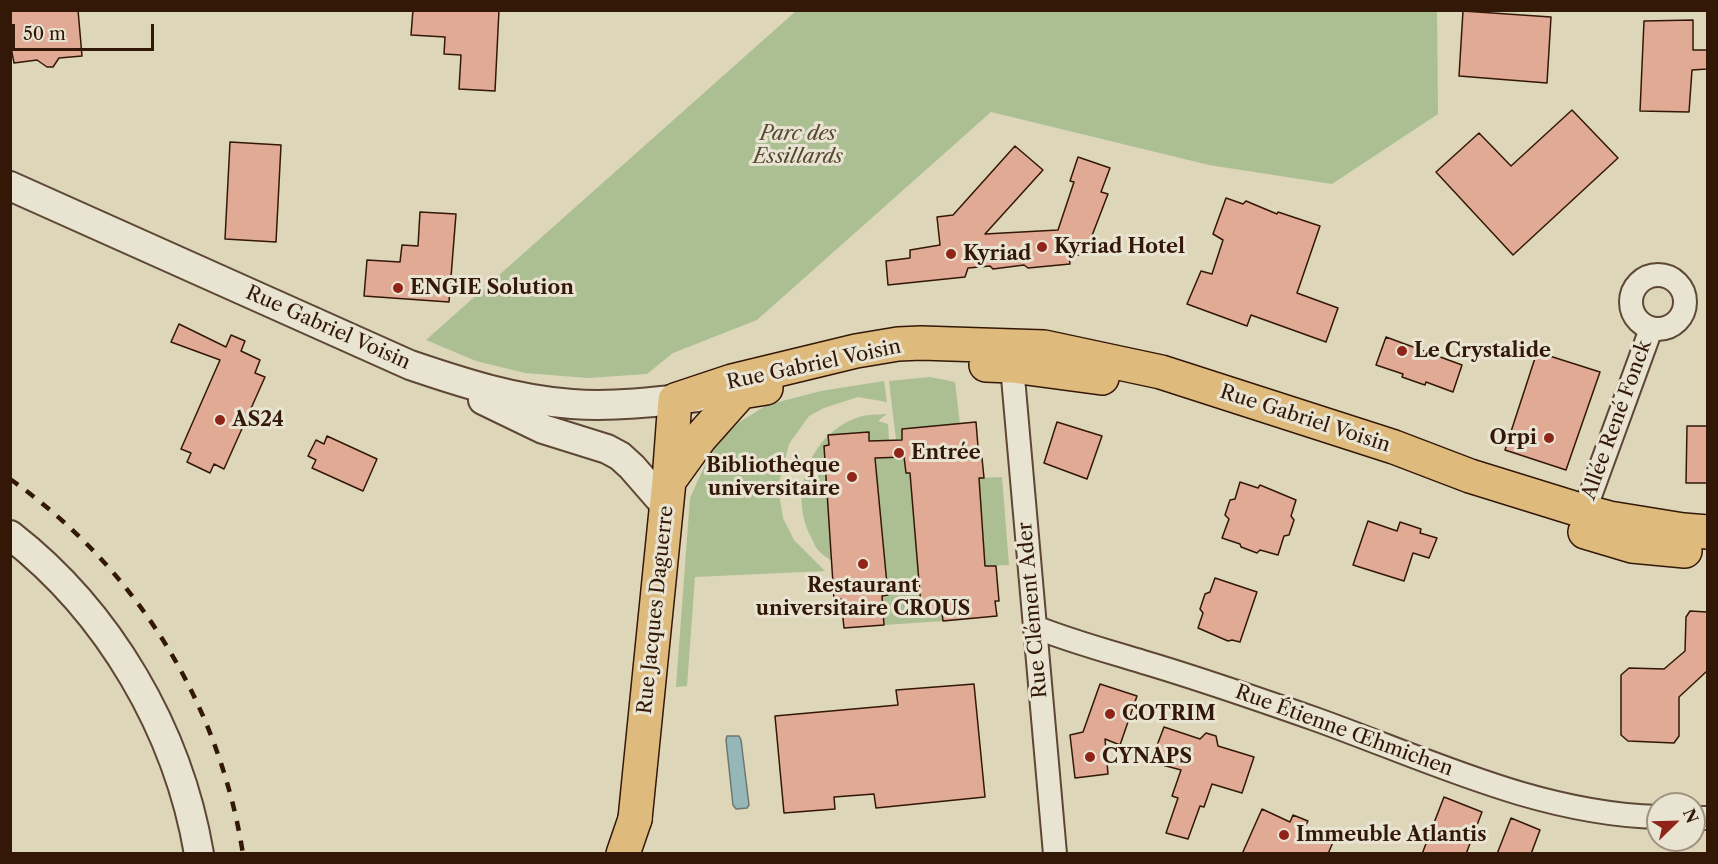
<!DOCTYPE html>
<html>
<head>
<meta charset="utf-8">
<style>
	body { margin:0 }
	#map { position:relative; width:1718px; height:864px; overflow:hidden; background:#ddd6b9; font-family:"Libre Caslon Text",serif }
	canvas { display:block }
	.frame { position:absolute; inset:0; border:12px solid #331707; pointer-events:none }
	.north { position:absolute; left:1646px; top:792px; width:60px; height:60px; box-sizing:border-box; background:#e9e4d2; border:2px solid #a09281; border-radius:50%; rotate:67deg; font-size:16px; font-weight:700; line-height:24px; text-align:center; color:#331707 }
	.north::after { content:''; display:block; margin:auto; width:21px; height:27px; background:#8f2418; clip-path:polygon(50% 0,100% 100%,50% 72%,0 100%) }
	.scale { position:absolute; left:12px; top:24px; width:142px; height:27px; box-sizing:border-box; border:3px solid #331707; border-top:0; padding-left:8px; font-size:18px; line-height:21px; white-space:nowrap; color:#331707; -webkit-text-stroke:4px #e9e4d2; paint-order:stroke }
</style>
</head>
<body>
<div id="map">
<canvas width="1718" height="864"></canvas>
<div class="frame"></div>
<div class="north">N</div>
<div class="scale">50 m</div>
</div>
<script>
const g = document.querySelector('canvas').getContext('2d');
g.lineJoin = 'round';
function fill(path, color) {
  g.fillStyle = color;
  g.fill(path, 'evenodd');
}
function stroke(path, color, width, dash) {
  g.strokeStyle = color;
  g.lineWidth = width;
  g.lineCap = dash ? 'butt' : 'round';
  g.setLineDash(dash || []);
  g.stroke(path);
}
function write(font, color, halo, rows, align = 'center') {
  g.font = font + ' "Libre Caslon Text",serif';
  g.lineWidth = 6;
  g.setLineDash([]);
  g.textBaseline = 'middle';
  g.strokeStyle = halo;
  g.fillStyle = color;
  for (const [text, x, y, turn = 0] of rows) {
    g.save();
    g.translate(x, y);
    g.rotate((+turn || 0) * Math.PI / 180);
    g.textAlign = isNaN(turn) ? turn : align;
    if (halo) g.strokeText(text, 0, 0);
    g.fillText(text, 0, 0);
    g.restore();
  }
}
fill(new Path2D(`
	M796,11H1437L1438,114L1332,184L1209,165L991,112L757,320L673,353L647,374L588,378L525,373L476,361L426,340Z
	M930,377L955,382L960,424L902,429V440H896L889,381Z
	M884,381L887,402L858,397L824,408L809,416L789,444L778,487L783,518L794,540L825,571L695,577L687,686L676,687L690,498L713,447L738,423L767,405L821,391Z
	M887,414L878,421L888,424L889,440L869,441V432L829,435V445L824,446L832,561C828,558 821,554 818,550C815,547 813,541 811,537C788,493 810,433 859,417C867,414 878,415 887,414Z
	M904,457L906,472L910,473L921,606H925L926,614L942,613L943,621L884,625L882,596L888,595L875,458Z
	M1002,477L1009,565L985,566L979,478Z`), '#acbf92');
const water = new Path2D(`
	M727,736H739L741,740L749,805L747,808L736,809L733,805L726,740Z`);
fill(water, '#95b7b8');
stroke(water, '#6e7771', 1.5);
const building = new Path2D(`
	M10,10H78L82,56L59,58L53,67H47L37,60L14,63L10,42Z
	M413,10H499L495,91L459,89L461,55L444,54L445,37L411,35Z
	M1463,11L1551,17L1547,83L1459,76Z
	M1693,20V50H1707V69L1692,70L1689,112L1640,111L1644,21Z
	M1572,110L1618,158L1513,255L1436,172L1479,133L1511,166Z
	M230,142L281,145L276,242L225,239Z
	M1015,146L1043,170L985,234L1058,230L1074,182L1070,181L1078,157L1110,168L1101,192L1108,194L1088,246L1089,254L1069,256L1070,264L1028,268L1024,265L993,269L990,266L968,268L965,277L888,285L886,261L910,258V250L940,245L937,217L953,215Z
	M1226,198L1243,204L1246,201L1277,214L1278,212L1320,226L1297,293L1338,308L1326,342L1251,315L1247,326L1187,304L1201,271L1212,274L1223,240L1213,234Z
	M420,212L456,214L449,302L364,296L367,260L400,262L402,245L418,246Z
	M179,324L226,347L231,335L245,341L241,351L260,360L255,373L265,377L224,469L214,464L210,473L187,462L191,453L181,449L220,360L171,342Z
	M1386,337L1462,365L1453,392L1426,382L1425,385L1419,383L1402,377L1403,374L1376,365Z
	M1537,352L1600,372L1566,470L1505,450Z
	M976,422L979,459L982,458L984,478H979L985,566H996L999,601H995L997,616L943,621L942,613L926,614L925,606H921L910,473H906L904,457L875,458L888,595L882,596L884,625L844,628L841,599H834L824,446L829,445L828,435L869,432V441L902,440V429Z
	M1057,422L1102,436L1087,479L1044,463Z
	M1687,426H1707V483H1686Z
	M327,436L377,459L363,491L312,468L316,460L308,456L316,440L324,444Z
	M1240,482L1258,488L1260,485L1296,500L1291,516L1294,520L1289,535L1284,536L1278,555L1260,550L1257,553L1241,547L1240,544L1222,538L1229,519L1225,515L1230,500L1235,499Z
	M1368,521L1397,531L1400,522L1421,529L1420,533L1437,538L1429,558L1413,553L1404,581L1353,565Z
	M1215,578L1257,592L1240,642L1232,640L1228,641L1198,628L1203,613L1200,609L1205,594L1210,592Z
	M1690,611L1707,612V671L1679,697V736L1674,743L1628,741L1621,735V675L1629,668L1664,669L1685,651L1686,617Z
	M974,684L985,797L876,808L874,794L834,797L835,809L784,813L775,716L898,705L896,690Z
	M1100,684L1137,696L1120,745L1105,739L1108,774L1075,778L1070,735L1083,732Z
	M1164,727L1200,739L1206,733L1216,736L1218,746L1254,757L1242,793L1212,784L1204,807L1200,806L1188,839L1166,833L1178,798L1172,796L1181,770L1155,763L1153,756Z
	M1444,797L1482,812L1466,854H1422Z
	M1262,809L1290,822L1293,815L1308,821L1304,829L1333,842L1328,854H1242Z
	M1511,818L1540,830L1531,854H1497Z`);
fill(building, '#e0aa94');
stroke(building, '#331707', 1.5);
const minor = new Path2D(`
	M1631 302a27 27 0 1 1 54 0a27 27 0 1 1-54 0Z
	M1012,366L1055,854
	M1583,511L1590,496L1651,329
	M1035,627C1070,641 1107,651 1143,662C1201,679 1258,699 1315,719C1427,759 1538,814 1658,817
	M1694,818H1708`);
const tertiary = new Path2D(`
	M10,186L410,365C463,383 516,400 572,404C613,407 656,402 697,397
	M483,400L543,429L607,449L620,456L632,467L666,506
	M10,535C109,612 178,730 199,854`);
const primary = new Path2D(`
	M986,365L1012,366L1102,378
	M669,481L700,438L741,392L766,388
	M1585,532L1632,546L1685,551
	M635,819L669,481L675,400L732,381L856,351L898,344L921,343L1044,347L1161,372L1394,447L1470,476L1583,511L1609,518L1683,530L1708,532`);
const motorway = new Path2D(`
	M623,854L635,819`);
stroke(minor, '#5e4734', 26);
stroke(tertiary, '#5e4734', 32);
stroke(primary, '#331707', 36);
stroke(motorway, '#331707', 36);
stroke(minor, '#e9e4d2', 22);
stroke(tertiary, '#e9e4d2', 28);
stroke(primary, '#debb7c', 33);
stroke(motorway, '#debb7c', 33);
stroke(new Path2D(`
	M10,479C136,568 219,702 243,854`), '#331707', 4.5, [10, 10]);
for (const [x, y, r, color] of [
	[1042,247,6,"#8f2418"],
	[951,254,6,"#8f2418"],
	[398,288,6,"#8f2418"],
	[1402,351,6,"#8f2418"],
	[220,420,6,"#8f2418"],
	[1549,438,6,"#8f2418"],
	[899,453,6,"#8f2418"],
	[852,477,6,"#8f2418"],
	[863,564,6,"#8f2418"],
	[1110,714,6,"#8f2418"],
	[1090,757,6,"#8f2418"],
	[1284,835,6,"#8f2418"]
]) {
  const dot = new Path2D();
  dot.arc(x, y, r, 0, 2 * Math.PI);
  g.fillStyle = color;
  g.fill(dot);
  stroke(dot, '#e9e4d2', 2);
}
write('italic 20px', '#574931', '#e9e4d2', [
	["Parc des",798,134],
	["Essillards",798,157]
]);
write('bold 20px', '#331707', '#e9e4d2', [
	["Kyriad Hotel",1054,247],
	["Kyriad",963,254],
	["ENGIE Solution",410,288],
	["Le Crystalide",1414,351],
	["AS24",232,420],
	["Orpi",1537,438,"right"],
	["Entrée",911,453],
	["Bibliothèque",840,466,"right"],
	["universitaire",840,489,"right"],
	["Restaurant",863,586,"center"],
	["universitaire CROUS",863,609,"center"],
	["COTRIM",1122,714],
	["CYNAPS",1102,757],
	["Immeuble Atlantis",1296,835]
], 'left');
write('20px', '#331707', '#e9e4d2', [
	["Rue Gabriel Voisin",328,328,24],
	["Rue Gabriel Voisin",814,365,-12],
	["Rue Gabriel Voisin",1305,419,18],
	["Allée René Fonck",1617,420,-70],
	["Rue Jacques Daguerre",656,610,-84],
	["Rue Clément Ader",1033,610,-95],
	["Rue Étienne Œhmichen",1344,731,20]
]);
</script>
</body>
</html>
